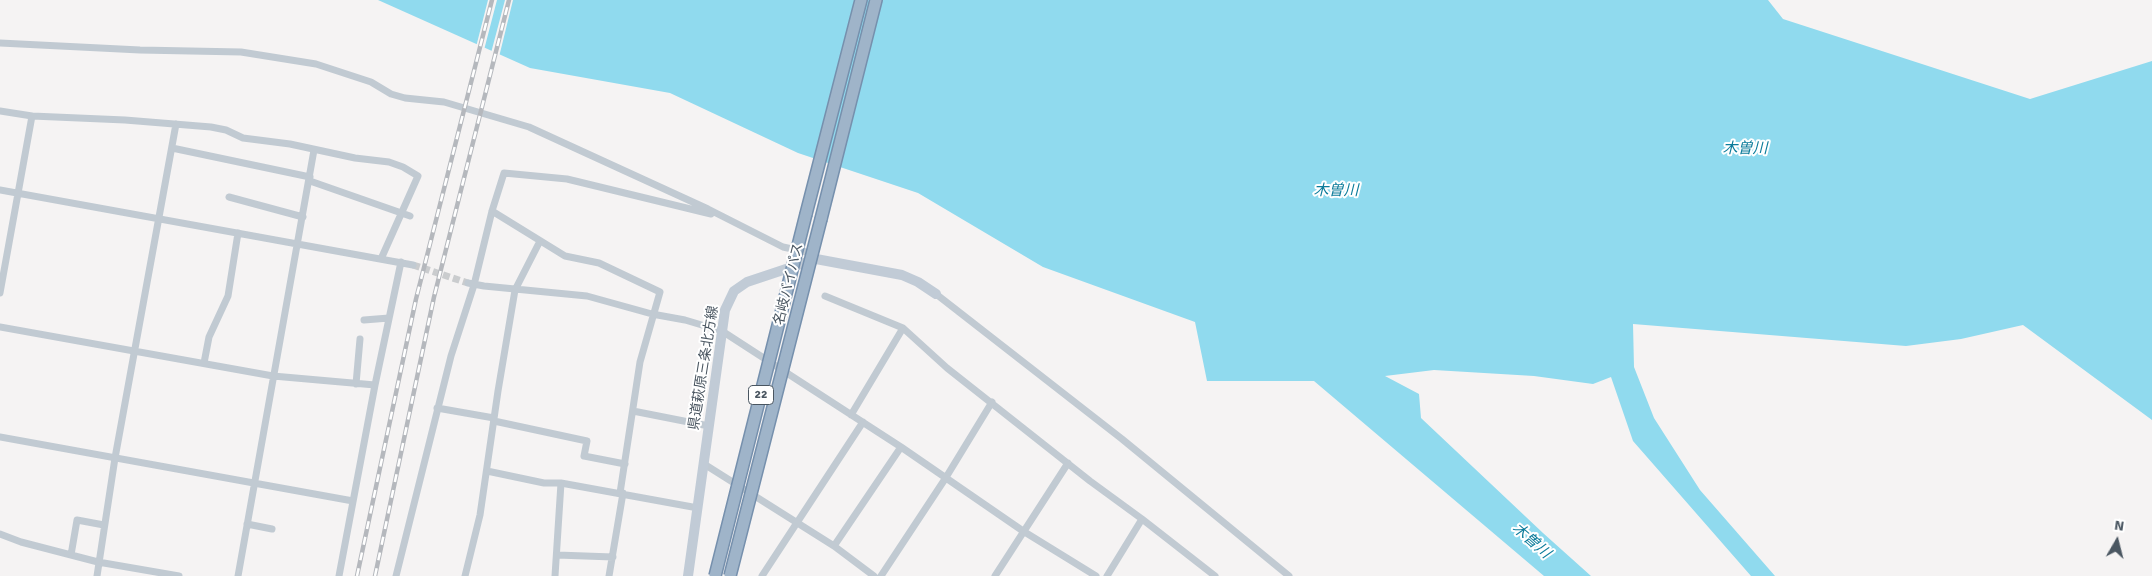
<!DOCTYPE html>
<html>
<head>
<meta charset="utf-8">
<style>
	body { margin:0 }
	#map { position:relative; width:2152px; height:576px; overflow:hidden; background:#f5f3f3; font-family:Signika,sans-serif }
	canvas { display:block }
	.north { position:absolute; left:2092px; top:516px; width:50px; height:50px; -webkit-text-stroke:4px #fff; paint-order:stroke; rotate:8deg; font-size:14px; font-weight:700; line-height:20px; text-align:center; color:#4a5661 }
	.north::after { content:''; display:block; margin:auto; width:18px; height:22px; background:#4a5661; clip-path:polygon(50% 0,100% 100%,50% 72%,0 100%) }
</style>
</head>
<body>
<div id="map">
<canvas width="2152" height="576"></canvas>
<div class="north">N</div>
</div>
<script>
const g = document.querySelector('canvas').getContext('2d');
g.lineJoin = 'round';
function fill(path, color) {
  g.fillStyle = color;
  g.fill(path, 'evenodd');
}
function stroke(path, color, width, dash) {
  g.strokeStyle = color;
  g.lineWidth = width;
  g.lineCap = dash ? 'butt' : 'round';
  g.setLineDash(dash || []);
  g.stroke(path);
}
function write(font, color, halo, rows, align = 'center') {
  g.font = font + ' Signika,"Noto Sans JP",sans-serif';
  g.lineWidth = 4;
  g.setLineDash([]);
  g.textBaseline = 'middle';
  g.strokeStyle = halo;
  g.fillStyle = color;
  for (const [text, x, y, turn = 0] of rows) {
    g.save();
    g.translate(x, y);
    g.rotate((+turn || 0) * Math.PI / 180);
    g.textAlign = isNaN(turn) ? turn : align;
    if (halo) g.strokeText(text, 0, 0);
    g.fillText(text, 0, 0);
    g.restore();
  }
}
fill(new Path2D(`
	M378,0H1768L1783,19L2030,99L2152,61V420L2023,325L1961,339L1906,346L1633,324L1634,367L1654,418L1700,490L1775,576H1751L1633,441L1611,377L1593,384L1534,376L1434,370L1385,376L1419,394L1421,418L1543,533L1591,576H1544L1314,381H1207L1195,322L1043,267L918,193L798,153L670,93L530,68Z`), '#90daee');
fill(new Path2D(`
	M488,0H497L484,50L476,47Z
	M505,0H513L499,57L491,53Z`), '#f5f3f3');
stroke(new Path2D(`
	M413,265L468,283`), '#caccce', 7, [7, 3.5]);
const trunk = new Path2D(`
	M806,214L861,0
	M821,219L876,0`);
stroke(trunk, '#7690ad', 14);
stroke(new Path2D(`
	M0,43L140,50L241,52L316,64L371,82L391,94L405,98L444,102L529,127L708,209L783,247L806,252L814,257
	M0,111L32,116L125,120L211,127L226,130L243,138L290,144L355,158L389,162L403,167L418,176L381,259
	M172,148L310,177
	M310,181L410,216
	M0,190L413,265
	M229,197L303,217
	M492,211L565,256L599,263L660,292L640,362L620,493
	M468,283L484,286L587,296L652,314L685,320L722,331L901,447L1023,531L1096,576
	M0,293L32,116
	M936,294L1122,439L1289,576
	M825,296L903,328L947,368L1090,481L1142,519L1215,576
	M364,320L389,318
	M0,327L273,376L375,385
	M204,363L209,337L228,296L238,233
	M356,384L360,339
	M437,408L494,418
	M633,411L709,426
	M851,415L903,328
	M494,421L587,441L584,456L625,464
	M0,437L353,501
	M704,464L834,546L874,576
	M487,471L544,483H561L698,508
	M247,524L272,529
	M0,534L21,542L98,562L179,576
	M834,546L901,447
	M71,555L77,520L104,525
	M557,555L613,557
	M97,576L115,458L176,124
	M238,576L314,150
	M339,576L375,385L401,262
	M396,576L451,356L474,285L492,211L504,173L567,179L711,214
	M465,576L480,515L498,391L515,290L540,241
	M555,576L561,483
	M609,576L623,493
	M762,576L863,422
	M881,576L945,479L992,402
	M995,576L1068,463
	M1107,576L1142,519`), '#c1cad2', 7);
stroke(new Path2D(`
	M688,576L725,310L734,291L747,282L816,259L902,275L918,282L936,294`), '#c1cbd6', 10);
stroke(trunk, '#9fb4c9', 11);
const rail = new Path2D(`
	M357,576L416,299L492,0
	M375,576L434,297L509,0`);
stroke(rail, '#b5b8bd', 4.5);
stroke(rail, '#fff', 2.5, [8]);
const trunkBridge = new Path2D(`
	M715,576L806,214
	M730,576L821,219`);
stroke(trunkBridge, '#7690ad', 14, []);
stroke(trunkBridge, '#9fb4c9', 11);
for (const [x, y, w] of [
	[761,395,25]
]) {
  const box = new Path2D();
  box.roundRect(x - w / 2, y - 9.5, w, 19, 4);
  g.fillStyle = '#fff';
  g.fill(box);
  stroke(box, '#4a5661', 1);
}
write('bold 12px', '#4a5661', null, [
	["22",761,395]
]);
write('14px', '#4a5661', '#fff', [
	["名岐バイパス",789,284,-76],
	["県道萩原三条北方線",704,368,-81]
]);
write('italic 15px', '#0c7c9b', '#fff', [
	["木曽川",1745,149],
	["木曽川",1336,191],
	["木曽川",1531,541,41]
]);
</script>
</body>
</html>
